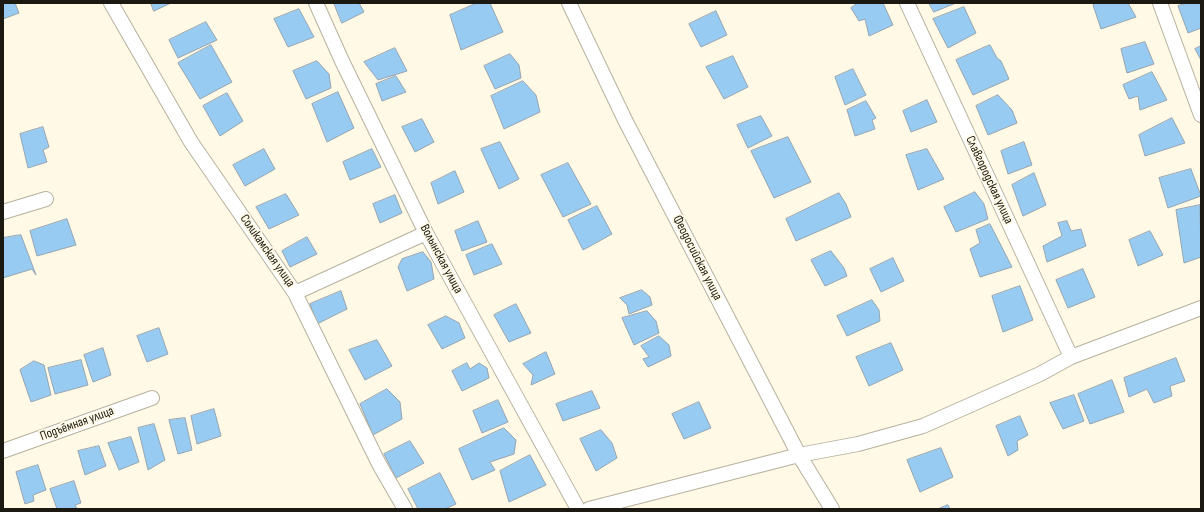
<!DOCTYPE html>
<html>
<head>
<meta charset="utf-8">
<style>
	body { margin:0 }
	#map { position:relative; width:1204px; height:512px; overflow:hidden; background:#fff9e6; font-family:"Sofia Sans Condensed",sans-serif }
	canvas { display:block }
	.frame { position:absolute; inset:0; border:4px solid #1b1912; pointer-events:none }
</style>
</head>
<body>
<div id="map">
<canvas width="1204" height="512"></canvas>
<div class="frame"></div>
</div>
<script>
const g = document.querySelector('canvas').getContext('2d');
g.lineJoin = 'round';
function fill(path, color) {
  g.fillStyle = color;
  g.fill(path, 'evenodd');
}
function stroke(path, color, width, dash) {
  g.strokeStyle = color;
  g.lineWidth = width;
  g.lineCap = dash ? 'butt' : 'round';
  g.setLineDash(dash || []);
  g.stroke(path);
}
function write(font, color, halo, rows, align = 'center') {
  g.font = font + ' "Sofia Sans Condensed",sans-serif';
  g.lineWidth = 3.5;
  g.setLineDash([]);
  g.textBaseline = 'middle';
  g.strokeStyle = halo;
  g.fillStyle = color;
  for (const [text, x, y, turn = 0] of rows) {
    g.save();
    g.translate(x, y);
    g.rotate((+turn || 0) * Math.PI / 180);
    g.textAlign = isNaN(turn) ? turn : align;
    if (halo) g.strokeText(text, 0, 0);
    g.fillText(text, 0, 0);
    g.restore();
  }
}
const building = new Path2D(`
	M3,3H15L19,13L3,19Z
	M151,3H171L154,11Z
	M334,3H359L364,12L342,23Z
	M477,3H490L503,32L461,50L450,15Z
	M858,3H883L893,25L869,36L865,19L859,21L851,8Z
	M929,3H956L934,12Z
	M1099,3H1128L1136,17L1101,29L1093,5Z
	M1187,3H1201V28L1188,33L1178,6Z
	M964,7L976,33L948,48L933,19Z
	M299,9L314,37L288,47L274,19Z
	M716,11L727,35L701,47L689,24Z
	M206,22L217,40L178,58L169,40Z
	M1145,42L1154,64L1127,73L1121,49Z
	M211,45L232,82L200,99L178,63Z
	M990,45L997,58L1001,61L1009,79L973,95L956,60Z
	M1201,46V60L1195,49Z
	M395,48L407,71L378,80L364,62Z
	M510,54L519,65L521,78L495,89L484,66Z
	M733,56L748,87L724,99L706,67Z
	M317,61L329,74L331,88L306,99L293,71Z
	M853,69L866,95L845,105L835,77Z
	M1152,72L1167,100L1140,110L1138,96L1129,99L1123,85Z
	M396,76L406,92L382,101L376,84Z
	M523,81L536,95L540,112L504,129L491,96Z
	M338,92L354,128L327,142L312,104Z
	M227,93L243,121L220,136L203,106Z
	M998,95L1012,110L1017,123L988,135L976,106Z
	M927,100L937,122L911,132L903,111Z
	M866,101L876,118L872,120L875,129L855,136L847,110Z
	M761,116L772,136L748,148L737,125Z
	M1172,118L1185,143L1145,156L1139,135Z
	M422,119L434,142L415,152L402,127Z
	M43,127L49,147L43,150L47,162L28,168L20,134Z
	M788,137L811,182L774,198L751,151Z
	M500,142L519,179L499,189L481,149Z
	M1024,142L1032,165L1008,174L1001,151Z
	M264,149L275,169L245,186L233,165Z
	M372,149L381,167L350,180L343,162Z
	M927,149L944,179L918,190L906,155Z
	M568,163L591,204L563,217L541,175Z
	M1191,169L1201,196L1168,208L1159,178Z
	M455,171L464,192L438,204L431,183Z
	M1034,173L1046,205L1023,216L1012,185Z
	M975,192L984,204L988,219L956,232L944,207Z
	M839,193L846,204L851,217L796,241L786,219Z
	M286,194L299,215L269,229L256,207Z
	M395,195L402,213L380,223L373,204Z
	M1200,205L1201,257L1184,263L1176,210Z
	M597,206L612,234L583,250L568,220Z
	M67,219L76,245L37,256L30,231Z
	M478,221L487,242L462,251L455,231Z
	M1067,221L1071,231L1081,229L1086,246L1047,262L1043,246L1062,236L1058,223Z
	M990,224L1012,267L980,277L970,249L980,243L976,230Z
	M1150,231L1163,255L1138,266L1129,240Z
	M21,235L36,275L32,269L3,278V238Z
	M307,237L317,254L290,267L282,251Z
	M492,244L502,264L474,275L466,255Z
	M831,251L844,268L847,276L825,286L811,260Z
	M423,252L431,262L434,279L407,291L398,267L402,259Z
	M893,258L904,281L881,292L870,269Z
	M1083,269L1095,297L1068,308L1056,280Z
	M1020,286L1033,320L1003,332L992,296Z
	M642,290L650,297L652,305L629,314L627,305L620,298Z
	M341,291L347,309L317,324L310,304Z
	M872,300L879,310L880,321L847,336L837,316Z
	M516,304L531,333L509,342L494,315Z
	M647,311L656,321L659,333L634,345L622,318Z
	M446,316L459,323L465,338L442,349L428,325Z
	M159,328L168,354L147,362L137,336Z
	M659,336L669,345L671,356L648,367L643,359L649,357L641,346Z
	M377,340L392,366L365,380L349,350Z
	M891,343L903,370L869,386L856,357Z
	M103,348L111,375L93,382L84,355Z
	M546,352L555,374L531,385L533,375L523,364Z
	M1176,358L1185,381L1170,386L1172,396L1154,403L1147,389L1129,397L1124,378Z
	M81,360L88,385L55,394L48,368Z
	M34,361L44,365L51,395L31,402L20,370Z
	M467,363L470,369L479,363L487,368L489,378L462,391L452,371Z
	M1112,380L1124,412L1090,424L1078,394Z
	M387,389L400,402L402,419L373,435L360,404Z
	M592,391L600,408L563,421L556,404Z
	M1074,395L1084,421L1063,429L1050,403Z
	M498,400L508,422L482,433L473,411Z
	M699,402L711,428L684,439L672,414Z
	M214,409L221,436L197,444L191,416Z
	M1020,416L1028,435L1017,441L1018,450L1008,456L996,426Z
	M185,418L192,450L178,454L169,420Z
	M154,424L165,460L148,470L138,428Z
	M504,428L516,440L514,454L490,462L495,470L472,480L459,449Z
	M601,430L612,443L617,458L596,471L580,439Z
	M131,437L139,462L119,470L108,443Z
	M410,441L424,463L396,478L384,454Z
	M99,446L106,466L85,475L78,451Z
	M941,448L953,477L920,492L907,460Z
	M530,455L546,485L509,502L500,471Z
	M38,465L46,490L33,495L34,501L25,504L16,472Z
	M440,473L456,504L445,509H418L408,489Z
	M74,481L81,503L75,505L77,509H57L50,489Z
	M948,505L950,509H938Z`);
fill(building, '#98cbf1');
stroke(building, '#95a4b1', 1);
const street = new Path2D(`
	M111,3L191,142L295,293L379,464L405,509
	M316,3L342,61L426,233L578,509
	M569,3L625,120L799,455L832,509
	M907,3L1071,357
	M1160,3L1201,115
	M3,212L46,199
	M295,293L426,233
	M3,451L152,398
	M589,509L799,455L858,444L923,426L1040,374L1071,357L1201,308`);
stroke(street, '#b6b09e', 16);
stroke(street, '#fff', 14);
write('13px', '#1b1912', '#fff9e6', [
	["Славгородская улица",989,180,65],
	["Соликамская улица",267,251,55],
	["Феодосийская улица",697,258,63],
	["Волынская улица",441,259,62],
	["Подъёмная улица",77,424,-20]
]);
</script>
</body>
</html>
